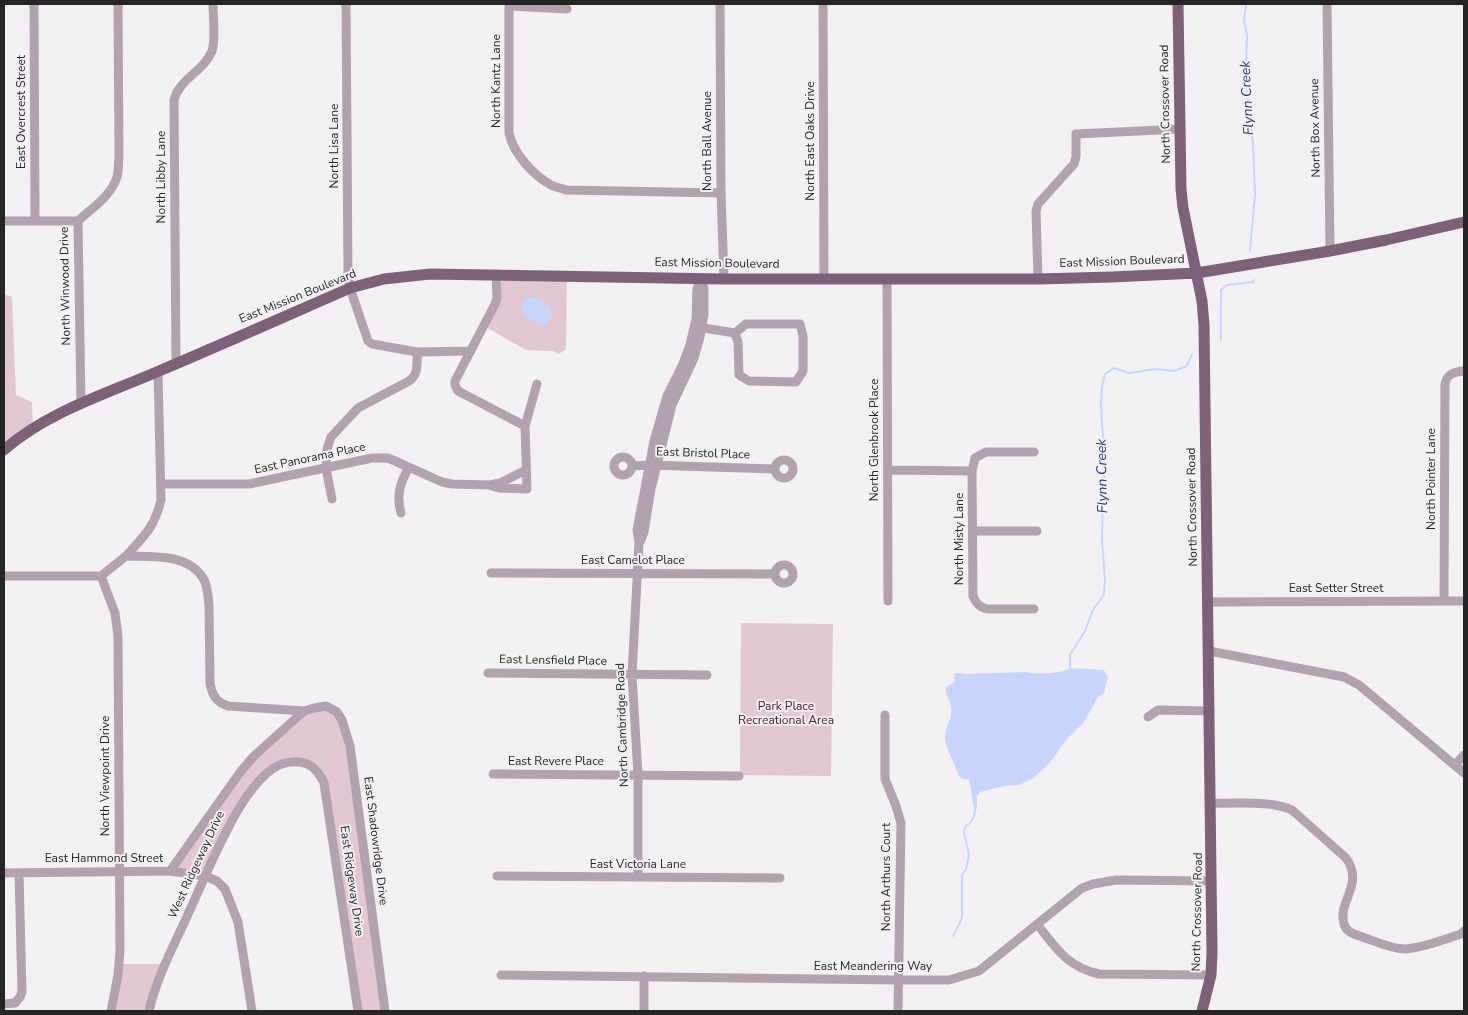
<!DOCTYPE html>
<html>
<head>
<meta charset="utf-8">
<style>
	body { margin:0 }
	#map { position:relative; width:1468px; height:1015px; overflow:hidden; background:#f3f0f4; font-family:"Nunito Sans",sans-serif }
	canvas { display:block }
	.frame { position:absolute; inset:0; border:5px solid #262526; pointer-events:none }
</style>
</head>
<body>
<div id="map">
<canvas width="1468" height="1015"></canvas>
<div class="frame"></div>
</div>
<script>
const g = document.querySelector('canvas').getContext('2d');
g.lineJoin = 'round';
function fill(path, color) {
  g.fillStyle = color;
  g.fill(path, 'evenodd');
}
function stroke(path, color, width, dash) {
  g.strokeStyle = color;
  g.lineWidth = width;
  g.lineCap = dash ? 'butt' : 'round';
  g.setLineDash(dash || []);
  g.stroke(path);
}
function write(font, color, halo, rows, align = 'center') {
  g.font = font + ' "Nunito Sans",sans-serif';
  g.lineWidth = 4;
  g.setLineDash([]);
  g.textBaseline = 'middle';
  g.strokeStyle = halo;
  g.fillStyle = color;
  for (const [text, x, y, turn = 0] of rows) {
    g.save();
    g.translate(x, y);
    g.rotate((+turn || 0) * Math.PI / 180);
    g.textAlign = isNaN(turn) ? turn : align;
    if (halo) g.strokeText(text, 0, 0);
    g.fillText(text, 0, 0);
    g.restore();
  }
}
fill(new Path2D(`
	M496,274L567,276L566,349L559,354L553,351L526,350L484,326L495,304Z
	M4,294L12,297L16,395L32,402L33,428L4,450Z
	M741,623L833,624L831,776L740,775Z
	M326,706L342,720L385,1011H358L325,789L314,768L291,762L256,785L205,876L170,871L241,771L304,711Z
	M119,964H166L149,1011H111Z`), '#e2c6d2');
fill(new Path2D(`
	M534,297L544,302V305L547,304L551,309L552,318L548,320L547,324C534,324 515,317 523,300L526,301L528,298Z
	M1070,668L1104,670L1108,677L1104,693L1098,697L1084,722L1066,740L1049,764L1032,779L1019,785L1005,786L980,792L977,796V809H974L969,779H962L959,776C955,763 946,751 945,738C945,727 953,718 951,707C950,699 946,699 946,688L950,684L954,683L955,674L958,673L966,674L1027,672C1037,675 1061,674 1070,668Z`), '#c7d4fc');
stroke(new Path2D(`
	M1246,4L1244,20L1247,36L1246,66L1249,117L1253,143L1255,194L1250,251
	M1221,340V290L1227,285L1253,282L1254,280
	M1069,670L1070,668V655L1085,631L1093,610L1103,596L1104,593L1105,580L1102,541L1103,484C1110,449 1094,409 1105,374L1114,368L1129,373L1155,369L1174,371L1187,366L1192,354
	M953,936L962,918V875L966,869L969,854L964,833L965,827C972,822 975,818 975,808`), '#c7d4fc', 2);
stroke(new Path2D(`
	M34,4L35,220
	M346,4L348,278L350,288L368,341L372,344L417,352L471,351
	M509,4V133C513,153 533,175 551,185C555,187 561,188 566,190L721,193
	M720,4L721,193L724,279
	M823,4L824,279
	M1327,4L1330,251
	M509,6L567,9
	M4,221H78
	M496,274L497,298L495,304L455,381V385L458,391L525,426
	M887,279L888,601
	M1038,279L1036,211L1038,204L1074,164L1076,157V134L1180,129
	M746,324H800L803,336V371L796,382L749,381L739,375L738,342L735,333Z
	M698,327L735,333
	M176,364L174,100C179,79 204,71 212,51C216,39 213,17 213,4
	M158,372L161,500C154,528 145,535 126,556C152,557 187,553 203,578C208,586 208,596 209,605L210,683C212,695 216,702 228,706L304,711
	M81,404L78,221C92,208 111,196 117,177C119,170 118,163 119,157L118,4
	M614 466a9 9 0 1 1 18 0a9 9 0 1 1-18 0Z
	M775 469a9 9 0 1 1 18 0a9 9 0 1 1-18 0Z
	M632,466L649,465L774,469
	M888,470L972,471
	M161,484H249L372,458H388L395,461L442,482L452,484L489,485L500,483L526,470
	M492,486L499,488L527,489L525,426L537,384
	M332,499L326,468L327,449L331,437L358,408L409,381C419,374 417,363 417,352
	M401,513C396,496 400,483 409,467
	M973,531H1037
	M640,542L644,532L651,489L672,405L694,358L700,337L704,315V289L701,278
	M775 574a9 9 0 1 1 18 0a9 9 0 1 1-18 0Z
	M491,573L775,574
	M4,576H101
	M1444,600L1445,385C1446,374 1454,372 1464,371
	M1208,602L1464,601
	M1034,609H987C979,607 976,603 973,596L972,471L975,458L986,452H1034
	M1209,651L1344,677L1359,685L1464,773
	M488,673L707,675
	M885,715V779L896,806L901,823L898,1011
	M1148,717L1158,710L1210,711
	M1455,765L1464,755
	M493,774L739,776
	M1211,803C1235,804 1271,800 1292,810L1346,858C1365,885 1337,901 1344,924C1346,933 1357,935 1365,938C1377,942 1392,949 1405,949C1422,948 1445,939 1461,934L1464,931
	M170,871L241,771L254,756L304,711L314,708L326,706L337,712L342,720L350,746L385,1011
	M4,873L170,871L205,876L217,881L225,889L238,922L252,1011
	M497,876L780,878
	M638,877V775L632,675L639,542L637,530L654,441L667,396L682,366L690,345L696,319L697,289L701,278
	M1037,924C1056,948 1067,967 1099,974L1211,975
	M501,975L899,980H949L979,971L1082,888L1093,884L1116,880L1212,881
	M644,976V1011
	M4,1004L15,1003L20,997L22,992L19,873
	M111,1011L118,975L120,951L118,636L115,613L101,576L126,556
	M149,1011C156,980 171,951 184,923C196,897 207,871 219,846C232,820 245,793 267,773C276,765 287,761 299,762C311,763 319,772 324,783L358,1011`), '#b2a2af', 9);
stroke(new Path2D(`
	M1178,4L1181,189L1183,208L1202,301L1204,325L1212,953L1211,975L1202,1011
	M4,450C47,412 106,394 159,371C223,344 286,316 350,288L384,279L430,274L724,279H1038L1112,277L1197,273L1330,251L1386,240L1464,222`), '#7c6178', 11);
write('12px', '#262526', '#f3f0f4', [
	["North Kantz Lane",497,81,-90],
	["North Crossover Road",1166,104,-91],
	["East Overcrest Street",22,112,-90],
	["North Box Avenue",1316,128,-91],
	["North Ball Avenue",708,141,-90],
	["North East Oaks Drive",811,141,-90],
	["North Lisa Lane",335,146,-90],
	["North Libby Lane",162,177,-90],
	["East Mission Boulevard",1122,262,-2],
	["East Mission Boulevard",717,264,1],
	["North Winwood Drive",66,286,-91],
	["East Mission Boulevard",298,297,-22],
	["North Glenbrook Place",875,440,-90],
	["East Bristol Place",703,454,2],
	["East Panorama Place",310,459,-12],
	["North Pointer Lane",1432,479,-90],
	["North Crossover Road",1193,507,-91],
	["North Misty Lane",960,539,-90],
	["East Camelot Place",633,561],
	["East Setter Street",1336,589],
	["East Lensfield Place",553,661,1],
	["North Cambridge Road",623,725,-92],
	["East Revere Place",556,762],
	["North Viewpoint Drive",106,776,-90],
	["East Shadowridge Drive",375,841,83],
	["East Hammond Street",104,859],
	["West Ridgeway Drive",197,865,-65],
	["East Victoria Lane",638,865],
	["North Arthurs Court",887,877,-90],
	["East Ridgeway Drive",351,881,82],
	["North Crossover Road",1198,912,-89],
	["East Meandering Way",873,967]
]);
write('12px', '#4b1531', '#f3f0f4', [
	["Park Place",786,707],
	["Recreational Area",786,721]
]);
write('italic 14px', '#2f3b6d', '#f3f0f4', [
	["Flynn Creek",1248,98,-93],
	["Flynn Creek",1103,476,-91]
]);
</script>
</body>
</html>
